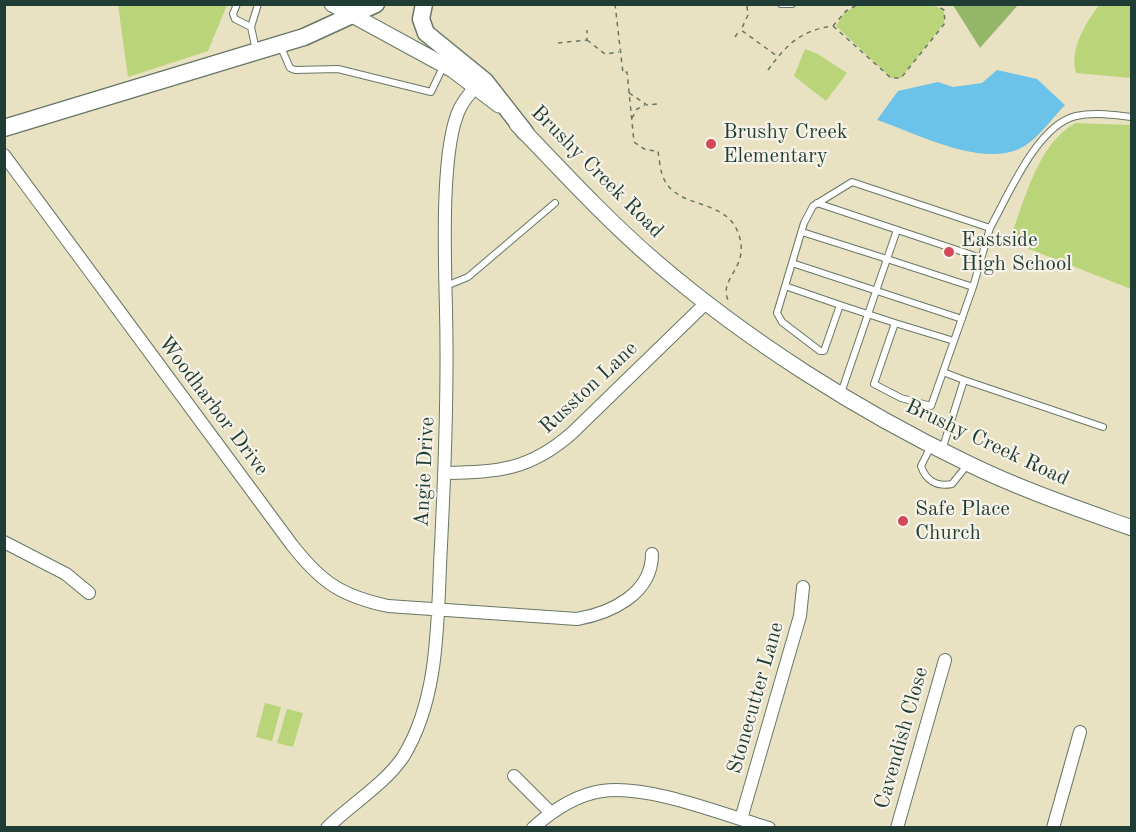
<!DOCTYPE html>
<html>
<head>
<meta charset="utf-8">
<style>
	body { margin:0 }
	#map { position:relative; width:1136px; height:832px; overflow:hidden; background:#e9e2c2; font-family:"Old Standard TT",serif }
	canvas { display:block }
	.frame { position:absolute; inset:0; border:6px solid #1f3d34; pointer-events:none }
</style>
</head>
<body>
<div id="map">
<canvas width="1136" height="832"></canvas>
<div class="frame"></div>
</div>
<script>
const g = document.querySelector('canvas').getContext('2d');
g.lineJoin = 'round';
function fill(path, color) {
  g.fillStyle = color;
  g.fill(path, 'evenodd');
}
function stroke(path, color, width, dash) {
  g.strokeStyle = color;
  g.lineWidth = width;
  g.lineCap = dash ? 'butt' : 'round';
  g.setLineDash(dash || []);
  g.stroke(path);
}
function write(font, color, halo, rows, align = 'center') {
  g.font = font + ' "Old Standard TT",serif';
  g.lineWidth = 4.5;
  g.setLineDash([]);
  g.textBaseline = 'middle';
  g.strokeStyle = halo;
  g.fillStyle = color;
  for (const [text, x, y, turn = 0] of rows) {
    g.save();
    g.translate(x, y);
    g.rotate((+turn || 0) * Math.PI / 180);
    g.textAlign = isNaN(turn) ? turn : align;
    if (halo) g.strokeText(text, 0, 0);
    g.fillText(text, 0, 0);
    g.restore();
  }
}
fill(new Path2D(`
	M118,5V4L227,5L208,51L128,77Z
	M859,5H932L944,10V23L901,78H891L836,26L845,12Z
	M1099,5H1131V78L1076,73C1069,49 1086,23 1099,5Z
	M805,49L818,54L847,73L826,101L794,76Z
	M1075,123L1131,125V289L1009,241C1025,201 1036,146 1075,123Z
	M265,703L281,707L272,741L256,737Z
	M287,709L303,713L293,747L277,743Z`), '#bad479');
fill(new Path2D(`
	M953,5H1018L980,48Z`), '#93b669');
fill(new Path2D(`
	M997,70L1037,79L1065,105C1053,117 1041,135 1026,145C986,171 919,134 877,120L898,91L938,82L953,87L982,83Z`), '#6bc3e9');
const service = new Path2D(`
	M237,4L233,14L235,19L251,27
	M781,4H792
	M280,45L290,68L295,70L338,69L431,92L444,65
	M256,50L251,27L258,4
	M817,203L981,258
	M990,228C1008,196 1037,125 1076,116C1094,112 1113,115 1132,117
	M802,232L887,259L897,230
	M792,263L962,319
	M446,286L468,277L555,203
	M785,286L840,305
	M895,323L954,341
	M943,372L964,380
	M841,393L887,259L973,287L931,406L901,398L874,384L895,323L840,305L824,351H820L782,322L777,313L804,223L813,206L852,182L990,228L973,287
	M931,446L921,466C926,481 937,487 952,484L968,464
	M942,450L964,380L1103,427`);
const minor = new Path2D(`
	M4,155L292,545C321,582 341,596 388,606L577,619C611,613 652,594 652,554
	M445,473C499,472 530,470 572,433L707,302
	M4,542L66,574L89,593
	M514,776L551,813
	M741,819L800,616L803,587
	M327,828C351,804 384,785 403,757C441,696 437,614 441,545C445,466 448,389 446,310C445,262 440,148 460,108C464,100 470,93 476,86
	M533,828C553,810 575,795 602,791C648,784 724,815 769,828
	M897,828L945,660
	M1053,828L1080,732`);
const tertiary = new Path2D(`
	M332,4L453,70L499,105
	M517,124C562,171 606,219 656,262C747,340 858,411 967,463C1020,489 1076,508 1132,528`);
const secondary = new Path2D(`
	M424,4L421,19L426,33L485,81L525,132
	M4,128L304,37L376,4`);
stroke(service, '#676', 8);
stroke(minor, '#676', 14);
stroke(tertiary, '#676', 17);
stroke(secondary, '#676', 19);
stroke(new Path2D(`
	M615,4L623,73L627,72L634,142L646,150L658,151C659,158 660,167 662,174C673,210 722,197 737,230C753,267 718,277 728,300
	M747,6L748,15L741,30L777,56
	M833,26L891,78H901L945,23L944,10L934,4
	M735,37L739,31
	M587,40L605,54L619,52
	M558,43L587,40V30
	M768,70C786,45 801,30 833,26L846,11L859,4
	M629,93L647,105L658,104
	M632,118L637,109L645,105`), '#676', 1.5, [4.5, 4.5]);
stroke(service, '#fff', 6);
stroke(minor, '#fff', 12);
stroke(tertiary, '#fff', 15);
stroke(secondary, '#fff', 16);
for (const [x, y, r, color] of [
	[711,144,6,"#d1495b"],
	[949,252,6,"#d1495b"],
	[903,521,6,"#d1495b"]
]) {
  const dot = new Path2D();
  dot.arc(x, y, r, 0, 2 * Math.PI);
  g.fillStyle = color;
  g.fill(dot);
  stroke(dot, '#f7f3e8', 2);
}
write('21px', '#1f3d34', '#f7f3e8', [
	["Brushy Creek",723,132],
	["Elementary",723,156],
	["Eastside",961,240],
	["High School",961,264],
	["Safe Place",915,509],
	["Church",915,533]
], 'left');
write('21px', '#1f3d34', '#f7f3e8', [
	["Brushy Creek Road",597,172,45],
	["Russton Lane",589,388,-43],
	["Woodharbor Drive",213,406,53],
	["Brushy Creek Road",987,443,25],
	["Angie Drive",425,472,-87],
	["Stonecutter Lane",756,698,-74],
	["Cavendish Close",902,738,-74]
]);
</script>
</body>
</html>
